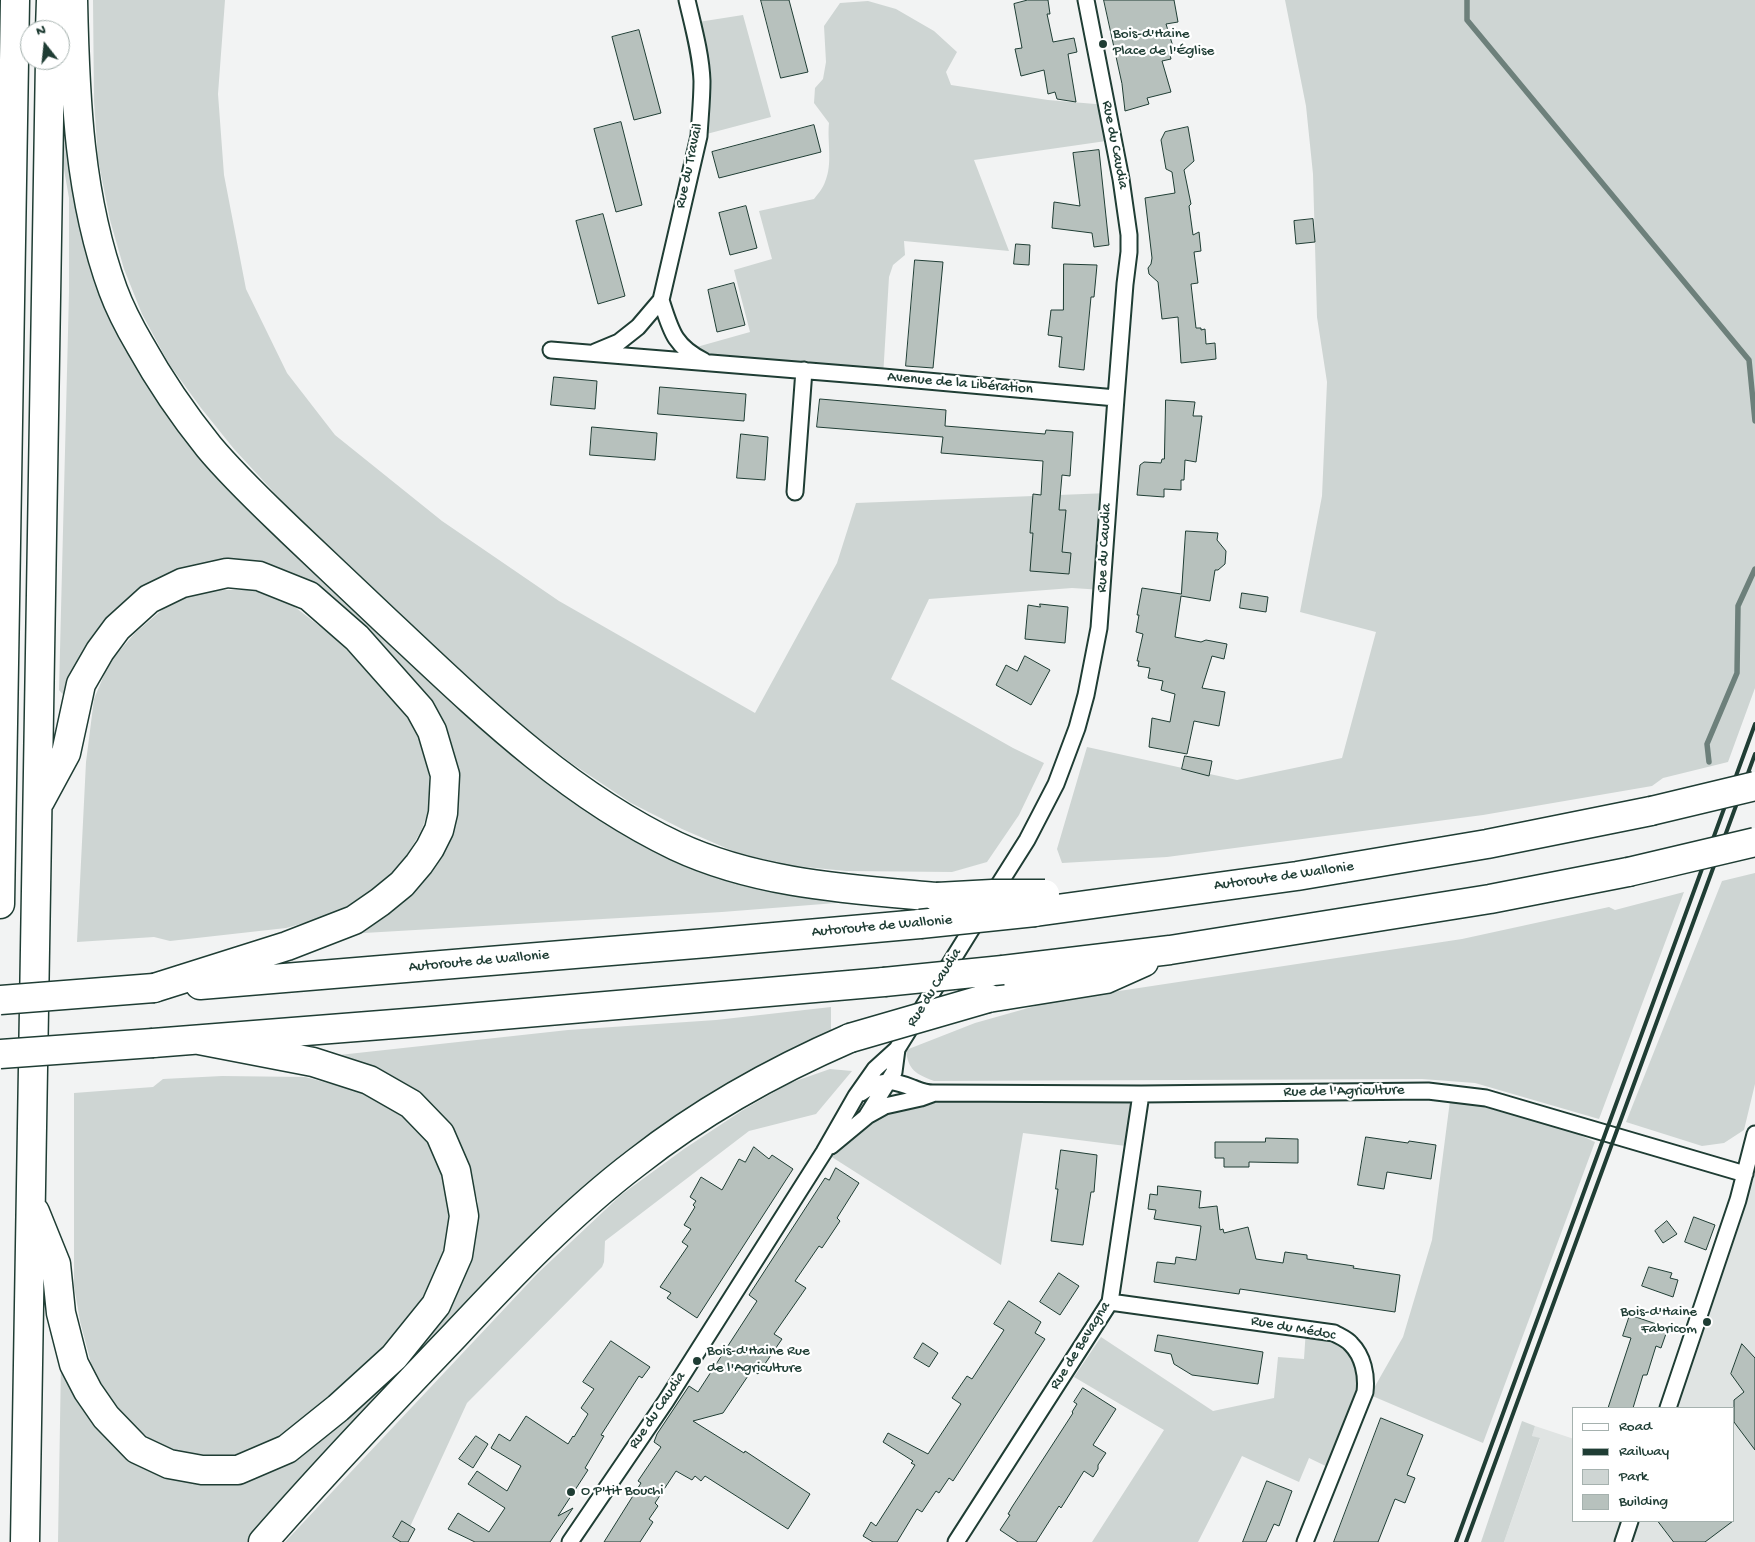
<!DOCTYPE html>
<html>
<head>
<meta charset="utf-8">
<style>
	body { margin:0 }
	#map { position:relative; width:1755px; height:1542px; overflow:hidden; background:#f2f3f3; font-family:"Gochi Hand",sans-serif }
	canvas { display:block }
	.legend { position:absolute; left:1572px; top:1407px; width:162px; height:115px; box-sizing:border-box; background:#fff; border:1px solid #a5b1ae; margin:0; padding:6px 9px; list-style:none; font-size:15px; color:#1f3d34 }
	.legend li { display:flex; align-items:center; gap:10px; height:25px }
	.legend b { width:25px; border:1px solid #a5b1ae }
	.north { position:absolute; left:20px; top:20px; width:50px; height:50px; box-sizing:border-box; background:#fff; border:1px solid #a5b1ae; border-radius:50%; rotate:344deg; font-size:14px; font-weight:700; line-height:20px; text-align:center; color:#1f3d34 }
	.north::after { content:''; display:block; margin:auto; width:18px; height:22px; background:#1f3d34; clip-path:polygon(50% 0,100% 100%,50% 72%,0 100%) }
</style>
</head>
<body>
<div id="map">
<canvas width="1755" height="1542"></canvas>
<ul class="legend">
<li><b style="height:6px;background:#fff"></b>Road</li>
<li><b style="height:6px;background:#1f3d34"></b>Railway</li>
<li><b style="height:14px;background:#ced5d3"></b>Park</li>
<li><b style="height:14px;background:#b7c1bd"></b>Building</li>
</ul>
<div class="north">N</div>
</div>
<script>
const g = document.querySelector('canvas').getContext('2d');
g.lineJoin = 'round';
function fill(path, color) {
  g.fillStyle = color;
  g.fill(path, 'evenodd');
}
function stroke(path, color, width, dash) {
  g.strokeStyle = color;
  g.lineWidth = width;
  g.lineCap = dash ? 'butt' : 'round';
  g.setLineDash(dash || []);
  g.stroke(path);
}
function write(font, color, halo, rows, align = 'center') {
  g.font = font + ' "Gochi Hand",sans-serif';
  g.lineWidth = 4.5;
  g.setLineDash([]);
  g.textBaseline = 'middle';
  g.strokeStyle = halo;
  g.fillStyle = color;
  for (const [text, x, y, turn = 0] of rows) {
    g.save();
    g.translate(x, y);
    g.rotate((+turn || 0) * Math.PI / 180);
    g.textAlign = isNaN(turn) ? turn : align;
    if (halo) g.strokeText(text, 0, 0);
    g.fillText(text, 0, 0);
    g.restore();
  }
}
fill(new Path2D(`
	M1755,1136V1542H1640L1625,1538L1623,1542H1504L1540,1439L1532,1436L1535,1426L1574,1439V1521H1734V1408H1668Z`), '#e0e4e3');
fill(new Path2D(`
	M93,0H225L218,94L224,175L246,289L287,373L335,435L442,521L559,601L755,713L837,563L856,503L1109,493L1103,590L1072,588L929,599L891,679L1013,748L1044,763L1019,815L987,862L952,872L846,871L785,865L735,852L682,829L631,803L571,763L512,718L433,645L281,500L234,449L201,408L169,364L142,314L124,269L110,220L98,159L94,101Z
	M1285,0H1755V688L1728,762L1663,778L1652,786L1483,815L1167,857L1062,863L1057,849L1087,747L1237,780L1342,758L1376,632L1300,612L1322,496L1327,382L1317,317L1313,174L1306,106Z
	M868,1L896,9L934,31L957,52L946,72L951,85L1048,100L1107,105L1113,140L974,160L1009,251L904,241L905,255L893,265L889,277L883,377L708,363L686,350L750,332L734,270L772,259L759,211L814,199C818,194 823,188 825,182C833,164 827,142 829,123L814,103L815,88L823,79L826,62L824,26L840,3Z
	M743,15L771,117L699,136L692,23Z
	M62,99L68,100L77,192L180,426L662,853L718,877L874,900L722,912L347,934L423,875L440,719L411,677L326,595L227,560L180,568L146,584L115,611L84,651L66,698L59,690L69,292V198L62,158Z
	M203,590H257L291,604L331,635L403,704L420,735L429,776L430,807L421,831L402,864L370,894L326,917L286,928L170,941L154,937L77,942L86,762L94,699L109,663L135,633L169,604Z
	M1755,873V1084L1744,1130L1724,1143L1702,1146L1626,1122L1722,881Z
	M1684,892L1599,1119L1475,1083L1422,1079L934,1081C916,1074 908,1070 906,1050L975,1023L1053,1001L1462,939L1609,907L1615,910Z
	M831,1007V1036L673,1123L252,1542H58L61,1363L85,1410L121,1453L161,1474L235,1481L280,1468L315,1446L374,1394L427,1334L461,1284L475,1238L478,1202L468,1166L379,1073L339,1055L568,1030L716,1020Z
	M830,1069L852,1071L816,1114L749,1131L605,1241L604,1262L602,1267L467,1403L403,1542H285L538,1273L621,1195L684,1149L743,1110L790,1083Z
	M222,1076L305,1077L370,1094L402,1114L432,1144L447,1174L454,1208L452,1239L423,1304L384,1350L308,1422L275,1444L241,1455L211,1457L187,1454L154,1442L130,1422L107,1394L91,1363L80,1321L74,1286V1093L153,1087L163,1079Z
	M1451,1093L1528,1111L1595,1142L1483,1443L1370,1395L1403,1337L1432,1240Z
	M1141,1094L1134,1147L1023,1133L1001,1265L824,1152L866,1117L921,1098Z
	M1306,1329L1334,1333L1365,1372L1334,1470L1309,1458L1299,1482L1242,1456L1198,1542H1092L1164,1430L1074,1377L1101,1337L1213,1411L1274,1398L1278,1357L1304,1359Z
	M1522,1421L1535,1426L1532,1436L1540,1438L1504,1542H1481Z`), '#ced5d3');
stroke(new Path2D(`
	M1467,0V20L1749,360L1755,421
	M1709,762L1707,744L1737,673L1738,606L1755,569`), '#6d807b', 5.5);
const building = new Path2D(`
	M761,0H789L808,72L781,78Z
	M1028,0H1048L1050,14H1047L1053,42L1074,38L1077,52L1068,54L1076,102L1057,99L1055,92L1048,94L1044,70L1021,76L1015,49L1022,48L1014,4Z
	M1104,0H1174L1178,22L1166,24L1175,53L1170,55L1171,59L1162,61L1171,92L1147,98L1149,104L1125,111L1122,84Z
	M639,30L661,113L634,120L612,37Z
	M621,122L642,205L616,212L594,129Z
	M814,125L821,152L719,178L712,152Z
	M1188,127L1194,161L1184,170L1191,204L1189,206L1193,235L1199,232L1201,251L1194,252L1198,283L1191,284L1196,328H1201V330L1205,329L1206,344L1215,343L1216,359L1181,363L1178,317L1162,319L1158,282L1149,274L1148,268L1151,264L1152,258L1145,198L1175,193L1172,172L1166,169L1161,140L1165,132Z
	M1099,150L1109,245L1094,247L1092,233L1052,228L1054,202L1080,206L1073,153Z
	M746,206L757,248L730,255L719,213Z
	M603,214L625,296L598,304L576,221Z
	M1313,219L1315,242L1296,244L1294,221Z
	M1016,244L1030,245L1029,265L1014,264Z
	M915,260L943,262L933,368L906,366Z
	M1064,264L1097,265L1094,297H1091L1084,370L1059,367L1062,337L1048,335L1051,310H1063Z
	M734,283L745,325L717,332L708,290Z
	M554,377L597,381L595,409L551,405Z
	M660,387L746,394L744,421L658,414Z
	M820,399L946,410L945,426L1045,434L1046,430L1073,432L1070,476L1062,475L1059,510H1066L1062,552L1071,553L1069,574L1030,571L1033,533H1030L1033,494L1041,495L1043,461L941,453L943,437L817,427Z
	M1166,400L1195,402L1193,416H1202L1196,462L1185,460L1184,480H1181V490L1164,489V497L1137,495L1140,465L1144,462L1161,463L1162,459H1164Z
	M592,427L657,433L655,460L590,455Z
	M741,434L768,437L765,480L737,478Z
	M1186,531L1218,533L1217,540L1226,551L1225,564L1218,570H1215L1210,601L1181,596L1175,637L1201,642L1206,640L1227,644L1224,659L1212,656L1202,688L1225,692L1219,726L1194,721L1187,754L1149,747L1152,718L1170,722L1175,694L1161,690L1163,681L1148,678L1150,668L1138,666L1139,661H1137L1143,634L1136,632L1139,615H1137L1142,588L1181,594Z
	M1242,593L1268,597L1266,612L1240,608Z
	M1040,604L1068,607L1065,643L1025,639L1028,605L1040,607Z
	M1025,656L1050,670L1031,705L996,685L1006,665L1017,671Z
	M1185,756L1212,761L1209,776L1182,769Z
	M1366,1137L1408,1143L1409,1141L1436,1145L1431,1179L1387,1172L1384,1189L1358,1185Z
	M1266,1138L1298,1139V1163L1249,1162V1167H1224V1158H1215V1142H1265Z
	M754,1147L769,1159L772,1155L793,1169L697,1318L667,1298L671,1293L660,1287L688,1246L682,1242L691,1229L684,1225L695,1207L693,1205L696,1201L690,1197L701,1177L722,1190L739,1159L745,1162Z
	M1061,1150L1097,1155L1094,1192H1091L1083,1245L1051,1241L1058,1189H1056Z
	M836,1168L859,1183L837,1218L840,1221L822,1248L819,1246L795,1281L806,1288L774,1334L782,1339L758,1374L752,1370L723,1413L693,1421L744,1453L745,1451L810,1494L804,1504L788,1529L705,1476L701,1481L695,1476L692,1480L676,1471L655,1503L658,1506L649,1519L653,1522L640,1542H604L641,1483L638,1481L661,1447L654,1442L657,1434L689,1386L698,1392L757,1301L749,1295L825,1178L829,1180Z
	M1158,1186L1201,1191L1199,1208L1217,1206L1220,1230L1223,1229L1224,1233L1248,1227L1256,1259L1283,1263L1285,1252L1307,1255V1259L1354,1266L1353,1268L1400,1275L1395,1312L1240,1289L1239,1294L1154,1282L1157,1262L1175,1264L1176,1257L1196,1260L1201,1226L1154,1219L1156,1210L1148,1209L1150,1194L1157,1195Z
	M1694,1217L1715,1225L1706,1250L1685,1242Z
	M1667,1221L1677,1234L1663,1243L1655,1231Z
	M1649,1267L1672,1273L1670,1278L1678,1280L1673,1297L1642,1286Z
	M1059,1273L1079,1286L1060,1315L1040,1302Z
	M1009,1301L1041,1322L1035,1333L1045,1339L953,1481L949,1478L939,1493L936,1491L922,1512L917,1509L897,1542H873L863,1536L871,1522L876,1526L915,1465L911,1463L913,1461L883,1442L888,1433L928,1454L961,1404L952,1398L967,1376L972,1379L1004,1330L994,1324Z
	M1630,1315L1668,1328L1661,1348L1656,1346L1647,1375H1643L1633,1408H1608L1631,1338L1623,1336Z
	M1158,1335L1263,1352L1258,1384L1192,1375L1174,1364L1171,1354L1155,1351Z
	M611,1341L650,1367L642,1378L639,1376L601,1435L604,1436L585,1468L588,1470L558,1516L573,1508L550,1542H475L448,1529L458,1513L489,1532L505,1508L468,1484L477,1471L507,1491L521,1466L491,1448L499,1434L510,1441L526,1416L568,1444L573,1436L574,1437L588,1414L581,1408L594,1389L583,1382Z
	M923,1343L938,1353L929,1367L914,1358Z
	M1742,1344L1755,1358V1450L1734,1422V1400L1744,1392L1731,1374Z
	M1083,1388L1116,1409L1093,1445L1106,1453L1098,1465V1469L1093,1477L1084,1471L1061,1508L1059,1506L1036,1542H1018L1000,1530L1010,1515L1008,1514L1012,1507L1073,1413L1072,1412L1077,1404L1074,1402Z
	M1381,1418L1423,1435L1407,1475L1415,1478L1405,1503L1395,1499L1378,1542H1334Z
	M476,1436L488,1444L473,1468L459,1459Z
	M1267,1481L1292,1491L1279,1526L1274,1524L1266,1542H1243Z
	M402,1521L415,1529L408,1542H401L393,1537Z
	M1658,1521H1733L1705,1542H1674Z`);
fill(building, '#b7c1bd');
stroke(building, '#1f3d34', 1);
const minor = new Path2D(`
	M661,300C671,331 674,346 704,361
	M551,350L883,377L1116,398
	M595,352L619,342L638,327L661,300L699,136C700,118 702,100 702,81C701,54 693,26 687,0
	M795,492L804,370
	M991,897L1027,840L1056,784L1077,728L1086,695L1099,628L1116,398L1125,284L1129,252V235L1121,179L1086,0
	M861,1093C881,1079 891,1079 913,1088C921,1091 925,1093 933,1093L1141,1094L1428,1091L1486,1098L1745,1174
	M867,1116L885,1106L921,1098L932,1094
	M831,1146L866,1117L894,1072L897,1049
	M1110,1302L1334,1333C1339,1336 1347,1339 1351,1344C1363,1356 1367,1375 1365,1392L1305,1542
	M1668,1408L1738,1200L1755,1134
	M570,1542L666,1401L824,1152L856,1096L875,1069L897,1049L979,917
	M956,1542L1110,1302L1141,1094
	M1623,1542L1630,1521`);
const motorway = new Path2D(`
	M73,0C75,98 79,197 113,290C120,309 130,328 140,345C160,381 184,416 209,447C234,477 263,504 291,531C322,560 354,591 385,620C476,705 563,792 676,846C757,884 849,889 937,897
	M50,30L51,0
	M40,801L66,753L81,684L100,651L117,628L149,599L182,583L227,573L259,576L309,596L357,638L420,709L432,731L445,775L443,813L439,830L430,848L419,864L402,884L380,902L354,920L287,946L154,988
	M0,904L15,0
	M1035,912L1297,876L1487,844L1651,811
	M1003,970L1170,950L1490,899L1628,872
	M200,985L707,943L920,924
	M988,998L1106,979L1144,962
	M153,1043L432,1021L884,982
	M35,1212L56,1264L61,1313L74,1364L88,1391L106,1417L137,1449L169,1464L202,1470H238L287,1449L338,1408L394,1357L436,1305L458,1255L464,1216L456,1171L440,1134L411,1104L369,1080L313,1062L199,1040
	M25,1542L50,60
	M263,1542C325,1471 390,1403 455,1335C512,1274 570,1213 637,1162C702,1111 774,1071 850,1038`);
stroke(minor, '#1f3d34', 19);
stroke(motorway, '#1f3d34', 31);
stroke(minor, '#fff', 15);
stroke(motorway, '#fff', 28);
stroke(new Path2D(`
	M1456,1542L1755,724
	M1466,1542L1755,754`), '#1f3d34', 4);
const motorwayBridge = new Path2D(`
	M1651,811L1755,786
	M1628,872L1755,842
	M937,897L992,894H1045
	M920,924L1035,912
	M884,982L1003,970
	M0,1000L154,988
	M850,1038L988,998
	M0,1054L153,1043`);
stroke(motorwayBridge, '#1f3d34', 31, []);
stroke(motorwayBridge, '#fff', 28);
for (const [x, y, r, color] of [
	[1103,44,5,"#1f3d34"],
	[1707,1322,5,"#1f3d34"],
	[697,1361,5,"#1f3d34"],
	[571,1492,5,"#1f3d34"]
]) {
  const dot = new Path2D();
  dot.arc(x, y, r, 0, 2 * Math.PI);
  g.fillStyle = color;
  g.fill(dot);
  stroke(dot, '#fff', 2);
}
write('15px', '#1f3d34', '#fff', [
	["Bois-d'Haine",1113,35],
	["Place de l'Église",1113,52],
	["Bois-d'Haine",1697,1313,"right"],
	["Fabricom",1697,1330,"right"],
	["Bois-d'Haine Rue",707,1352],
	["de l'Agriculture",707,1369],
	["O P'tit Bouchi",581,1492]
], 'left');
write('15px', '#1f3d34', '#fff', [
	["Rue du Caudia",1114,145,79],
	["Rue du Travail",690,166,-78],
	["Avenue de la Libération",960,384,5],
	["Rue du Caudia",1105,548,-87],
	["Autoroute de Wallonie",1284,877,-8],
	["Autoroute de Wallonie",882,927,-5],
	["Autoroute de Wallonie",479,962,-5],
	["Rue du Caudia",935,988,-58],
	["Rue de l'Agriculture",1344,1092,-1],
	["Rue du Médoc",1293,1329,10],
	["Rue de Bevagna",1081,1346,-58],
	["Rue du Caudia",658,1411,-56]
]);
</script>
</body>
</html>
